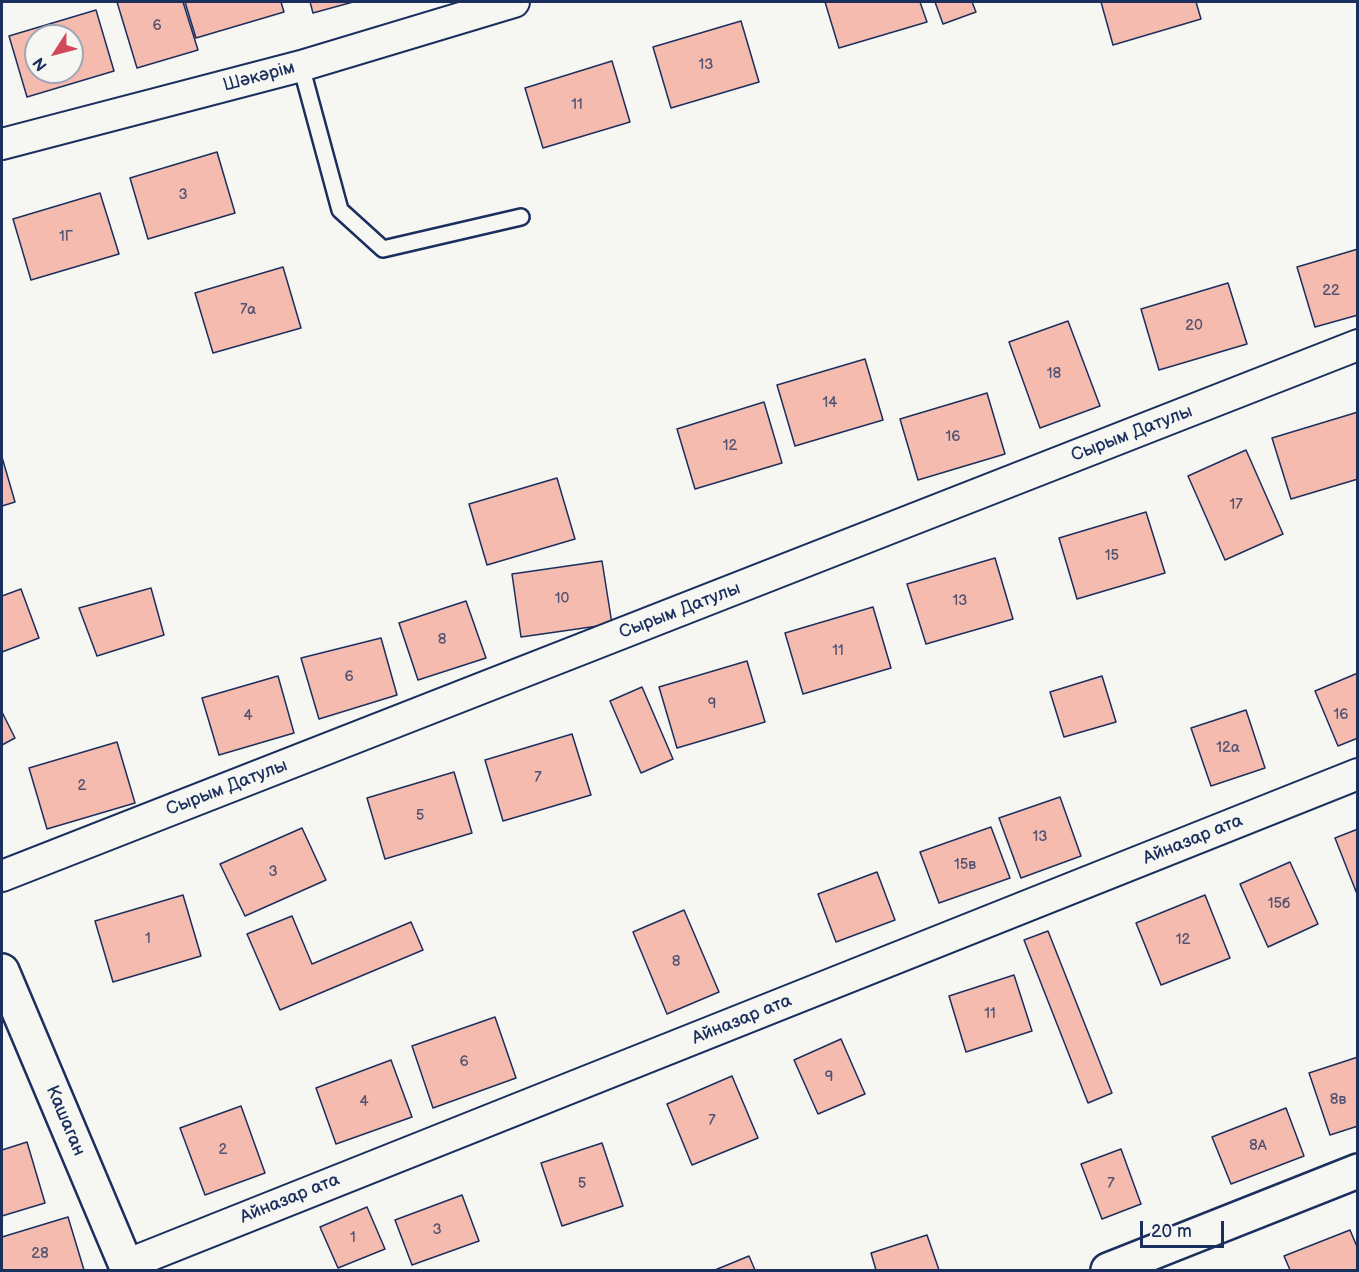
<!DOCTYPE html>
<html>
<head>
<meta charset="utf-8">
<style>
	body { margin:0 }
	#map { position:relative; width:1359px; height:1272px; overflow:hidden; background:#f6f6f2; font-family:"Balsamiq Sans",sans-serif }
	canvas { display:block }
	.frame { position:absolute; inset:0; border:3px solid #1b2f5e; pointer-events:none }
	.north { position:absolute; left:24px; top:24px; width:60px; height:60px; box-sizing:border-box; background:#f6f6f2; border:2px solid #9ea6b7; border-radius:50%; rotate:234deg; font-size:16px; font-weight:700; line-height:24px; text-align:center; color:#1b2f5e }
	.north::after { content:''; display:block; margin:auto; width:21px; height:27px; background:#d1495b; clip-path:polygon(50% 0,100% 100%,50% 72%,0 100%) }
	.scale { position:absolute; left:1140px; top:1221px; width:84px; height:27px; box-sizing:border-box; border:3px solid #1b2f5e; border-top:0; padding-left:8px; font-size:18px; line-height:21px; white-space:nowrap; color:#1b2f5e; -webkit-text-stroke:4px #f6f6f2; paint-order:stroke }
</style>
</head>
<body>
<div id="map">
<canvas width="1359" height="1272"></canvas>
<div class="frame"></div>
<div class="north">N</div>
<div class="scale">20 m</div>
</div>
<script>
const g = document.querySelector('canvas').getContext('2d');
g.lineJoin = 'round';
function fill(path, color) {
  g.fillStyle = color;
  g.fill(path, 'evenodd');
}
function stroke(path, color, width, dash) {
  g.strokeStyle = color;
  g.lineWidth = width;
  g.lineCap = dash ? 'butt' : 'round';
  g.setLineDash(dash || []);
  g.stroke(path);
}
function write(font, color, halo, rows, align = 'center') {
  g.font = font + ' "Balsamiq Sans",sans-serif';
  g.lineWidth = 6;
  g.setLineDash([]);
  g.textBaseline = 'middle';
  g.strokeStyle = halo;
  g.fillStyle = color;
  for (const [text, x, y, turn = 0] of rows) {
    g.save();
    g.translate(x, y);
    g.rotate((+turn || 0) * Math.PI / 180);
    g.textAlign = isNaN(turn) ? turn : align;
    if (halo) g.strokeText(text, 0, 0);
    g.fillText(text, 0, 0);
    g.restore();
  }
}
const building = new Path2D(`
	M117,2H183L198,50L137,68Z
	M185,2H281L284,12L196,38Z
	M310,2H353L313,13Z
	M825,2H920L927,22L839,48Z
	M935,2H972L976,12L943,24Z
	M1101,2H1196L1201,19L1113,45Z
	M96,10L114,71L27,97L9,36ZM36,36H72V72H36Z
	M741,21L759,82L671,108L653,47Z
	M612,61L630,122L543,148L525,88Z
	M217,152L235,213L148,239L130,178Z
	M100,193L119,254L31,280L13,219Z
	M1358,249V315L1315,327L1297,267Z
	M283,267L301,328L213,353L195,293Z
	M1228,283L1247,344L1159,370L1141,309Z
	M1068,321L1100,406L1040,428L1009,342Z
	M865,359L883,420L795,446L777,385Z
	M987,393L1005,454L918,480L900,419Z
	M764,402L782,463L695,489L677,429Z
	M1358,412V479L1291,499L1272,438Z
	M1246,450L1283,534L1225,560L1188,476Z
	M2,457L15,502L2,506Z
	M557,478L575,539L487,565L469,504Z
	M1146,512L1165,573L1077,599L1059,538Z
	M995,558L1013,619L926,644L907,584Z
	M602,561L612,624L521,637L512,574Z
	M151,588L164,635L97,656L79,608Z
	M21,589L39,638L2,652V596Z
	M466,601L486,658L418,680L399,623Z
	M873,607L891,668L803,694L785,633Z
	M381,638L397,695L319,719L301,658Z
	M747,661L765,722L677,748L659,687Z
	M1358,673V738L1338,746L1315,691Z
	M278,676L294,733L219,755L202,698Z
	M1102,676L1116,722L1064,737L1050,692Z
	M642,687L673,759L641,773L610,701Z
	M1246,710L1265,768L1211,786L1191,728Z
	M2,712L15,738L2,745Z
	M572,734L591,795L503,821L485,760Z
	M117,742L135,803L47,829L29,768Z
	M454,772L472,833L385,859L367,798Z
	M1060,797L1081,856L1021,878L999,818Z
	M991,827L1010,878L939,903L920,852Z
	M302,828L326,880L245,916L220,864Z
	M1358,829V893L1357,894L1335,838Z
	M1290,862L1318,924L1268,947L1240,884Z
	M877,872L895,920L836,942L818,894Z
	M183,895L201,956L113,982L95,921Z
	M1205,895L1230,958L1161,985L1136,923Z
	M684,910L719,992L667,1014L633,932Z
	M292,916L312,964L411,922L423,950L280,1010L247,934Z
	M1048,931L1112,1093L1088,1103L1024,940Z
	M1014,975L1032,1031L966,1052L949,996Z
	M495,1017L516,1078L433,1108L412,1046Z
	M841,1039L865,1094L818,1114L794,1060Z
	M1358,1057V1126L1330,1135L1309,1073Z
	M391,1060L412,1117L336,1144L316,1088Z
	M732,1076L758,1138L692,1165L667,1104Z
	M241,1106L265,1173L205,1195L180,1128Z
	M1286,1108L1304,1156L1231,1184L1212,1137Z
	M27,1142L45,1203L2,1216V1150Z
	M602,1143L623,1206L562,1226L541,1163Z
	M1121,1149L1141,1204L1102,1219L1081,1164Z
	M462,1195L479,1241L412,1265L395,1220Z
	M367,1207L385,1249L338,1268L320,1227Z
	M68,1217L84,1270H2V1237Z
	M1350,1230L1358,1249V1270H1290L1284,1256Z
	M927,1235L939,1270H876L871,1253Z
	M749,1256L755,1270H715Z`);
fill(building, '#f5bbae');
stroke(building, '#1b2f5e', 1.5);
const lane = new Path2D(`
	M301,66L340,210L383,249L521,217`);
const street = new Path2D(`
	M2,144L301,66L514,2
	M2,876L1358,345
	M126,1265L1358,774`);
const secondary = new Path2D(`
	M2,971L128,1270
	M1108,1270L1358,1171`);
stroke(lane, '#1b2f5e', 20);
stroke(street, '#1b2f5e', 34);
stroke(secondary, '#1b2f5e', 38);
stroke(lane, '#f6f6f2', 15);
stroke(street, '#f6f6f2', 30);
stroke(secondary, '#f6f6f2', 33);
write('15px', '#525272', null, [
	["6",157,26],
	["13",706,65],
	["11",577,105],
	["3",183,195],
	["1Г",66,237],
	["22",1331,291],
	["7а",248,310],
	["20",1194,326],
	["18",1054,374],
	["14",830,403],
	["16",953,437],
	["12",730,446],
	["17",1236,505],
	["15",1112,556],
	["10",562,599],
	["13",960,601],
	["8",442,640],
	["11",838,651],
	["6",349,677],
	["9",712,704],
	["16",1341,715],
	["4",248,716],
	["12а",1228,748],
	["7",538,778],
	["2",82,786],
	["5",420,816],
	["13",1040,837],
	["15в",965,865],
	["3",273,872],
	["15б",1279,904],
	["1",148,939],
	["12",1183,940],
	["8",676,962],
	["11",990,1014],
	["6",464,1062],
	["9",829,1077],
	["8в",1338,1100],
	["4",364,1102],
	["7",712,1121],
	["8А",1258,1146],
	["2",223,1150],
	["5",582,1184],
	["7",1111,1184],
	["3",437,1230],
	["1",353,1238],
	["28",40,1254]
]);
write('18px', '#1b2f5e', '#f6f6f2', [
	["Шәкәрім",259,77,-15],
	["Сырым Датулы",1132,434,-21],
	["Сырым Датулы",680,611,-21],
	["Сырым Датулы",227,788,-21],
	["Айназар ата",1193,840,-22],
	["Айназар ата",742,1020,-22],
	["Кашаган",65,1121,67],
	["Айназар ата",290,1199,-22]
]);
</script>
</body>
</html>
